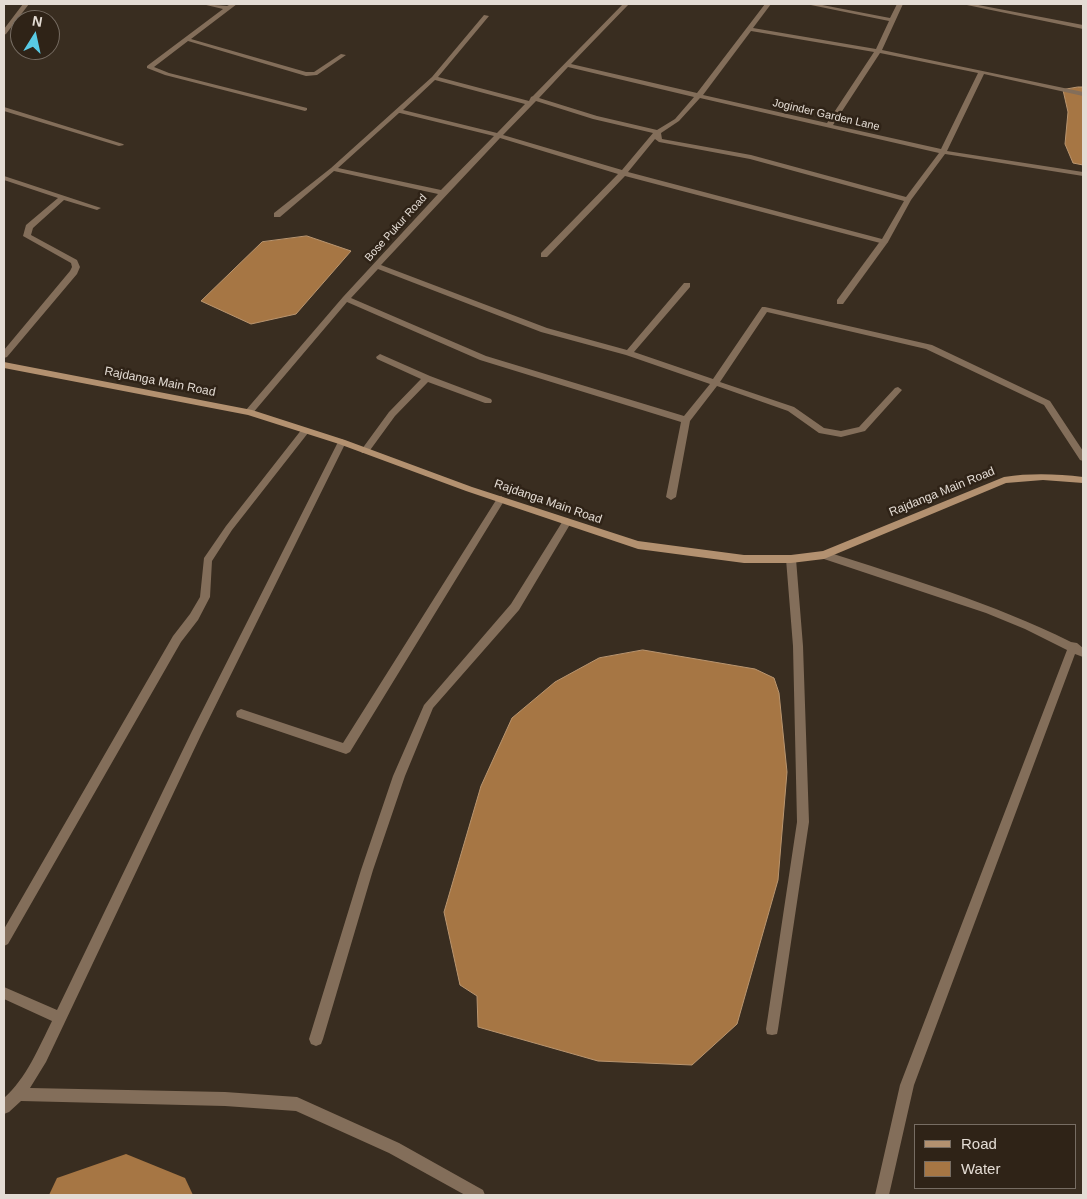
<!DOCTYPE html>
<html>
<head>
<meta charset="utf-8">
<style>
	body { margin:0 }
	#map { position:relative; width:1087px; height:1199px; overflow:hidden; background:#392d20; font-family:Helvetica,sans-serif }
	canvas { display:block }
	.frame { position:absolute; inset:0; border:5px solid #e4dcd4; pointer-events:none }
	.legend { position:absolute; left:914px; top:1124px; width:162px; height:65px; box-sizing:border-box; background:#2f2317; border:1px solid #776d63; margin:0; padding:6px 9px; list-style:none; font-size:15px; color:#e4dcd4 }
	.legend li { display:flex; align-items:center; gap:10px; height:25px }
	.legend b { width:25px; border:1px solid #776d63 }
	.north { position:absolute; left:10px; top:10px; width:50px; height:50px; box-sizing:border-box; background:#2f2317; border:1px solid #776d63; border-radius:50%; rotate:10deg; font-size:14px; font-weight:700; line-height:20px; text-align:center; color:#e4dcd4 }
	.north::after { content:''; display:block; margin:auto; width:18px; height:22px; background:#58c9e3; clip-path:polygon(50% 0,100% 100%,50% 72%,0 100%) }
</style>
</head>
<body>
<div id="map">
<canvas width="1087" height="1199"></canvas>
<div class="frame"></div>
<ul class="legend">
<li><b style="height:6px;background:#b39170"></b>Road</li>
<li><b style="height:14px;background:#a67644"></b>Water</li>
</ul>
<div class="north">N</div>
</div>
<script>
const g = document.querySelector('canvas').getContext('2d');
g.lineJoin = 'round';
function fill(path, color) {
  g.fillStyle = color;
  g.fill(path, 'evenodd');
}
function stroke(path, color, width, dash) {
  g.strokeStyle = color;
  g.lineWidth = width;
  g.lineCap = dash ? 'butt' : 'round';
  g.setLineDash(dash || []);
  g.stroke(path);
}
function write(font, color, halo, rows, align = 'center') {
  g.font = font + ' Helvetica,sans-serif';
  g.lineWidth = 5;
  g.setLineDash([]);
  g.textBaseline = 'middle';
  g.strokeStyle = halo;
  g.fillStyle = color;
  for (const [text, x, y, turn = 0] of rows) {
    g.save();
    g.translate(x, y);
    g.rotate((+turn || 0) * Math.PI / 180);
    g.textAlign = isNaN(turn) ? turn : align;
    if (halo) g.strokeText(text, 0, 0);
    g.fillText(text, 0, 0);
    g.restore();
  }
}
const water = new Path2D(`
	M1078,87H1083V165L1073,163L1065,144L1068,112L1063,90Z
	M307,236L351,251L296,314L251,324L201,301L262,242Z
	M643,650L755,669L774,678L779,693L787,772L778,880L737,1024L692,1065L598,1061L478,1027L477,996L460,985L444,912L481,786L512,718L555,682L599,658Z`);
fill(water, '#a67644');
stroke(water, '#b9956f', 1);
fill(new Path2D(`
	M126,1154L185,1178L193,1195H49L57,1178Z`), '#a67644');
fill(new Path2D(`
	M881,240H887L888,242L843,304H837V300Z`), '#836e5a');
fill(new Path2D(`
	M23,4H29L6,34L4,35V29Z
	M202,4L227,6L231,4H237L191,39L306,72H314L341,54L346,55L317,75L306,76L188,41L154,67L169,73L307,108V110L305,111L165,75L147,68V66L223,9Z
	M623,4H629L571,64L697,93L765,4H771L753,28L876,49L889,21L806,4H817L890,18L897,4H903L882,50L1083,92V96L984,74L947,151L1083,172V176L945,154L911,200L888,242L884,244L625,176L547,257H541V253L618,174L500,138L381,265L547,328L627,350L684,283H690V287L634,352L713,379L762,307H765L932,345L1050,401L1083,451V461L1080,460L1044,405L926,349L767,312L720,382L794,407L824,428L841,431L859,427L895,388L898,387L902,390L865,431L841,437L819,433L788,411L717,386L690,421L676,497L671,500L666,497L681,422L480,360L347,302L252,414H246L245,412L246,410L343,297L438,194L334,171L280,217H274V213L331,168L432,77L484,15L489,16L438,77L529,101L531,97L533,96ZM751,31L874,52L827,123L703,95ZM880,53L978,73L941,149L833,125ZM568,67L694,97L675,119L657,130L597,116L539,98ZM435,80L525,104L497,133L403,110ZM700,98L939,153L906,197L751,155L662,139L661,133L679,121ZM536,101L593,119L653,133L622,170L503,135ZM399,113H400L494,136L441,190L338,168ZM655,139L659,142L750,159L904,201L882,239L628,172ZM378,269L541,332L626,355L710,384L684,416L486,356L351,298Z
	M962,4H973L1083,25V29Z
	M4,107L123,144L124,145L119,146L4,111Z
	M4,176L101,208L97,210L64,200L33,228L31,235L77,260L80,267L77,274L7,357L4,358V350L70,271L72,267L71,263L23,236L26,225L58,198L4,180Z
	M380,354L430,376L491,399L492,401L491,403H485L428,382L395,416L368,453H362L361,451L362,449L389,412L421,379L377,359L376,357Z
	M305,428L308,429L309,431L308,433L232,530L212,561L210,597L198,620L181,642L8,944L4,946V929L173,636L190,614L200,597L204,558L226,526L302,429Z
	M342,439L346,442L201,735L46,1062L30,1088L225,1092L297,1097L399,1143L483,1190L485,1195H465L389,1153L296,1111L225,1106L21,1101L9,1112L4,1114V1098C26,1079 39,1047 52,1021L4,999V987L57,1010L192,731L338,442Z
	M501,496L506,499L504,501L350,752L346,754L237,717L236,714L237,711L241,709L343,743L498,497Z
	M567,518L572,521L519,610L433,708L405,776L373,870L323,1039L321,1044L316,1046L311,1044L309,1039L361,870L393,776L424,705L511,604L564,519Z
	M824,551C908,578 993,603 1071,642L1077,643L1083,648V657L1075,654L914,1085L889,1195H875L900,1085L1067,650L1025,629L986,613L821,558L819,555Z
	M791,555L796,559L803,646L809,822L778,1029L777,1034L772,1035L767,1034L766,1029L797,822L793,646L786,559Z`), '#836e5a');
fill(new Path2D(`
	M4,362L252,410L345,440L472,487L638,541L744,555H791L823,551L1004,477C1031,473 1057,474 1083,477V483L1043,480L1006,483L824,559L791,563H744L638,549L466,491L339,444L248,415L4,368Z`), '#b39170');
write('11px', '#e4dcd4', '#2f2317', [
	["Joginder Garden Lane",826,115,13],
	["Bose Pukur Road",396,228,-48]
]);
write('12px', '#e4dcd4', '#2f2317', [
	["Rajdanga Main Road",160,382,11],
	["Rajdanga Main Road",942,492,-22],
	["Rajdanga Main Road",548,502,19]
]);
</script>
</body>
</html>
